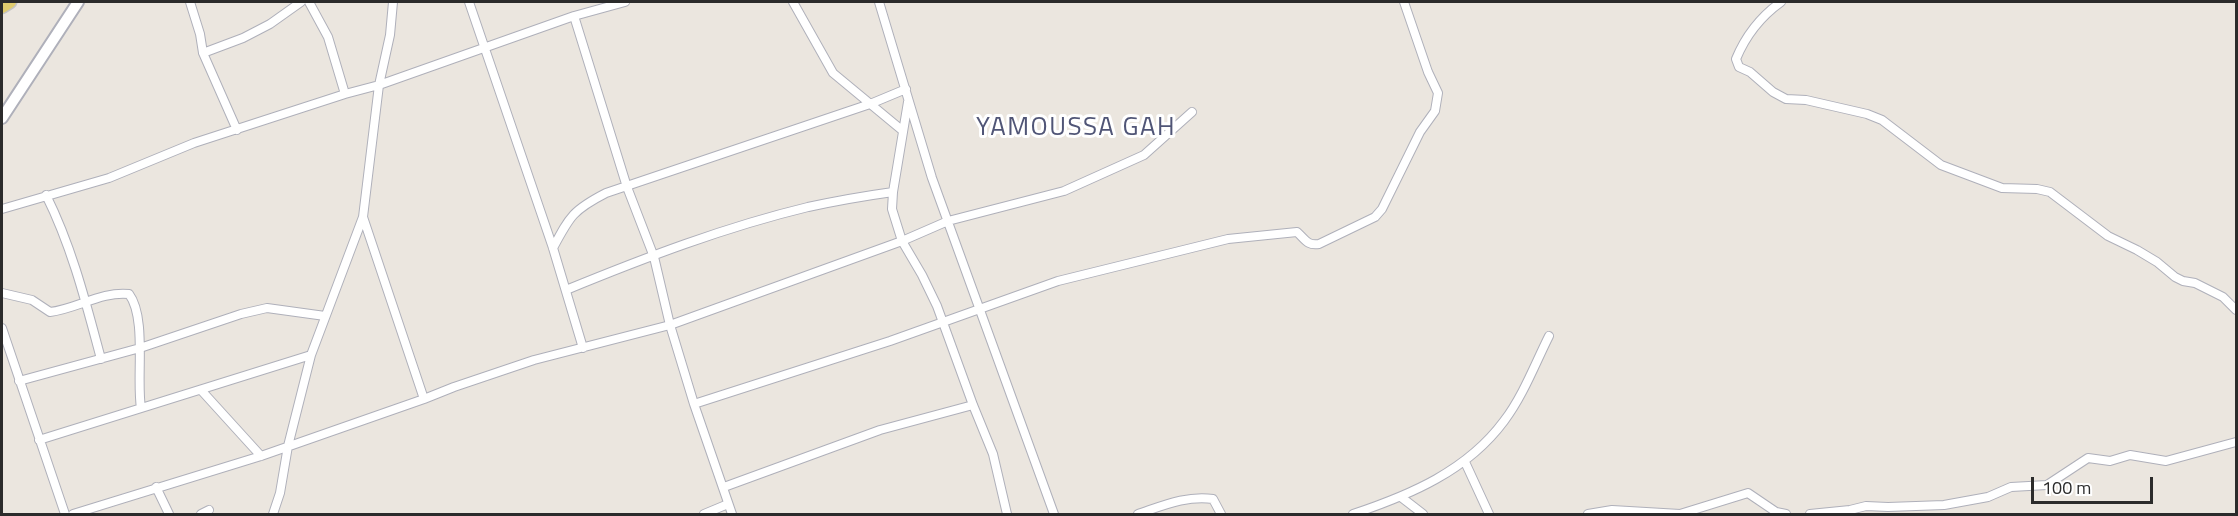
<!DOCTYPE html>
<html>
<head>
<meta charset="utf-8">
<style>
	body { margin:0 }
	#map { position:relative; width:2238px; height:516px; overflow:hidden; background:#ebe6df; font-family:"Titillium Web",sans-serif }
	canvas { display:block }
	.frame { position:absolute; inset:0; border:3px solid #2b2b2b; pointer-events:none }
	.scale { position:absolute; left:2031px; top:477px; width:122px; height:27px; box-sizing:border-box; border:3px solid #2b2b2b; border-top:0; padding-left:8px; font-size:18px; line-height:21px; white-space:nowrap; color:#2b2b2b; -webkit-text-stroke:4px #fff; paint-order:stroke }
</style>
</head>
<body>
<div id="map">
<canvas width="2238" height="516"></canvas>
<div class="frame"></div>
<div class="scale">100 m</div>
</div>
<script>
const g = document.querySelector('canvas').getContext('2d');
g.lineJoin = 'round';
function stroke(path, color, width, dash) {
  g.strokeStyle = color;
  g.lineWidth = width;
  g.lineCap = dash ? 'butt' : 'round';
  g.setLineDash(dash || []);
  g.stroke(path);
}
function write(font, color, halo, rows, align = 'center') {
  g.font = font + ' "Titillium Web",sans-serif';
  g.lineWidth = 6;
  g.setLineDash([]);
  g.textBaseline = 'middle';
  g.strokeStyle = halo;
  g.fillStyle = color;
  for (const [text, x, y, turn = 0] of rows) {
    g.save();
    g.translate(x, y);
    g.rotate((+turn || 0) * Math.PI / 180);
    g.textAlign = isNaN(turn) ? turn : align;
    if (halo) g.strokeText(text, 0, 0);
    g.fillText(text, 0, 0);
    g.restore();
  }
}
const minor = new Path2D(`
	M190,2L200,34L203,53L237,130
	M309,2L328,37L345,94
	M469,2L553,248L583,348
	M793,2L833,73L903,131
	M879,2L932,178L1054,514
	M1781,2C1760,17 1746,35 1736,59L1739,67L1750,72L1773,92L1786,99L1806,100L1867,114L1882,120L1941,165L2002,188L2037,189L2050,192L2108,236L2137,250L2157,262L2175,277L2183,281L2195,283L2223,297L2236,310
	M574,16L627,187L654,257L670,325L694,404L732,514
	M203,53L243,38L270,24L301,2
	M908,102L893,192L892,209L902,241L922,275L937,306L973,405L993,454L1007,514
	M46,195C72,247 86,303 101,359
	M2,209L109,178L194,143L345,94L379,85L574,16L625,2
	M363,217L424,399
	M553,248C570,216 573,210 606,193L870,104L906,89
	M566,290C644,258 725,227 808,207C836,201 864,196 893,192
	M2,293L32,300L50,312C76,309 102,291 129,294C147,318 136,378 141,408
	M2,328L65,514
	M19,381L140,348L241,314L267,308L325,316
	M201,390L261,456
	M694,404L890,341L1058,281L1228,239L1297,232C1305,239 1307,246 1319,244L1375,217L1382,209L1420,132L1435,111L1438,93L1428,72L1404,2
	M39,440L311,355
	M1465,462L1489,514
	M156,487L169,514
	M724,487L880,430L973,405
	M1401,497L1423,514
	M73,514L261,456L424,399L454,387L534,360L670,325L902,241L948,221L1064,191L1144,155L1192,112
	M201,514L209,510
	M273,514L280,493L288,446L311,355L363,217L379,85L390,35L393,2
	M704,514L728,504
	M1138,514C1162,506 1187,495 1213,499L1221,514
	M1353,514C1410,495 1467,471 1504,421C1523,396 1535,364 1549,336
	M1588,514L1612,510L1680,514L1748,493L1776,512L1786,514
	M1810,514L1850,510L1866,506L1888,507L1944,505L1988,497L2011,487L2047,485L2088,458L2110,461L2130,455L2166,461L2236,442`);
const secondary = new Path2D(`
	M2,118L78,2`);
const primary = new Path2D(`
	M2,7L10,2`);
stroke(minor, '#afb0ba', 10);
stroke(secondary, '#afb0ba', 14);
stroke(primary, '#c4c4c4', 15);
stroke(minor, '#fff', 8);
stroke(secondary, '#fff', 10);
stroke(primary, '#e0cc6e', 12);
g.letterSpacing = '1.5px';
write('26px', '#505576', '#fff', [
	["YAMOUSSA GAH",1076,129]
]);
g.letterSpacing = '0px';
</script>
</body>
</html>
